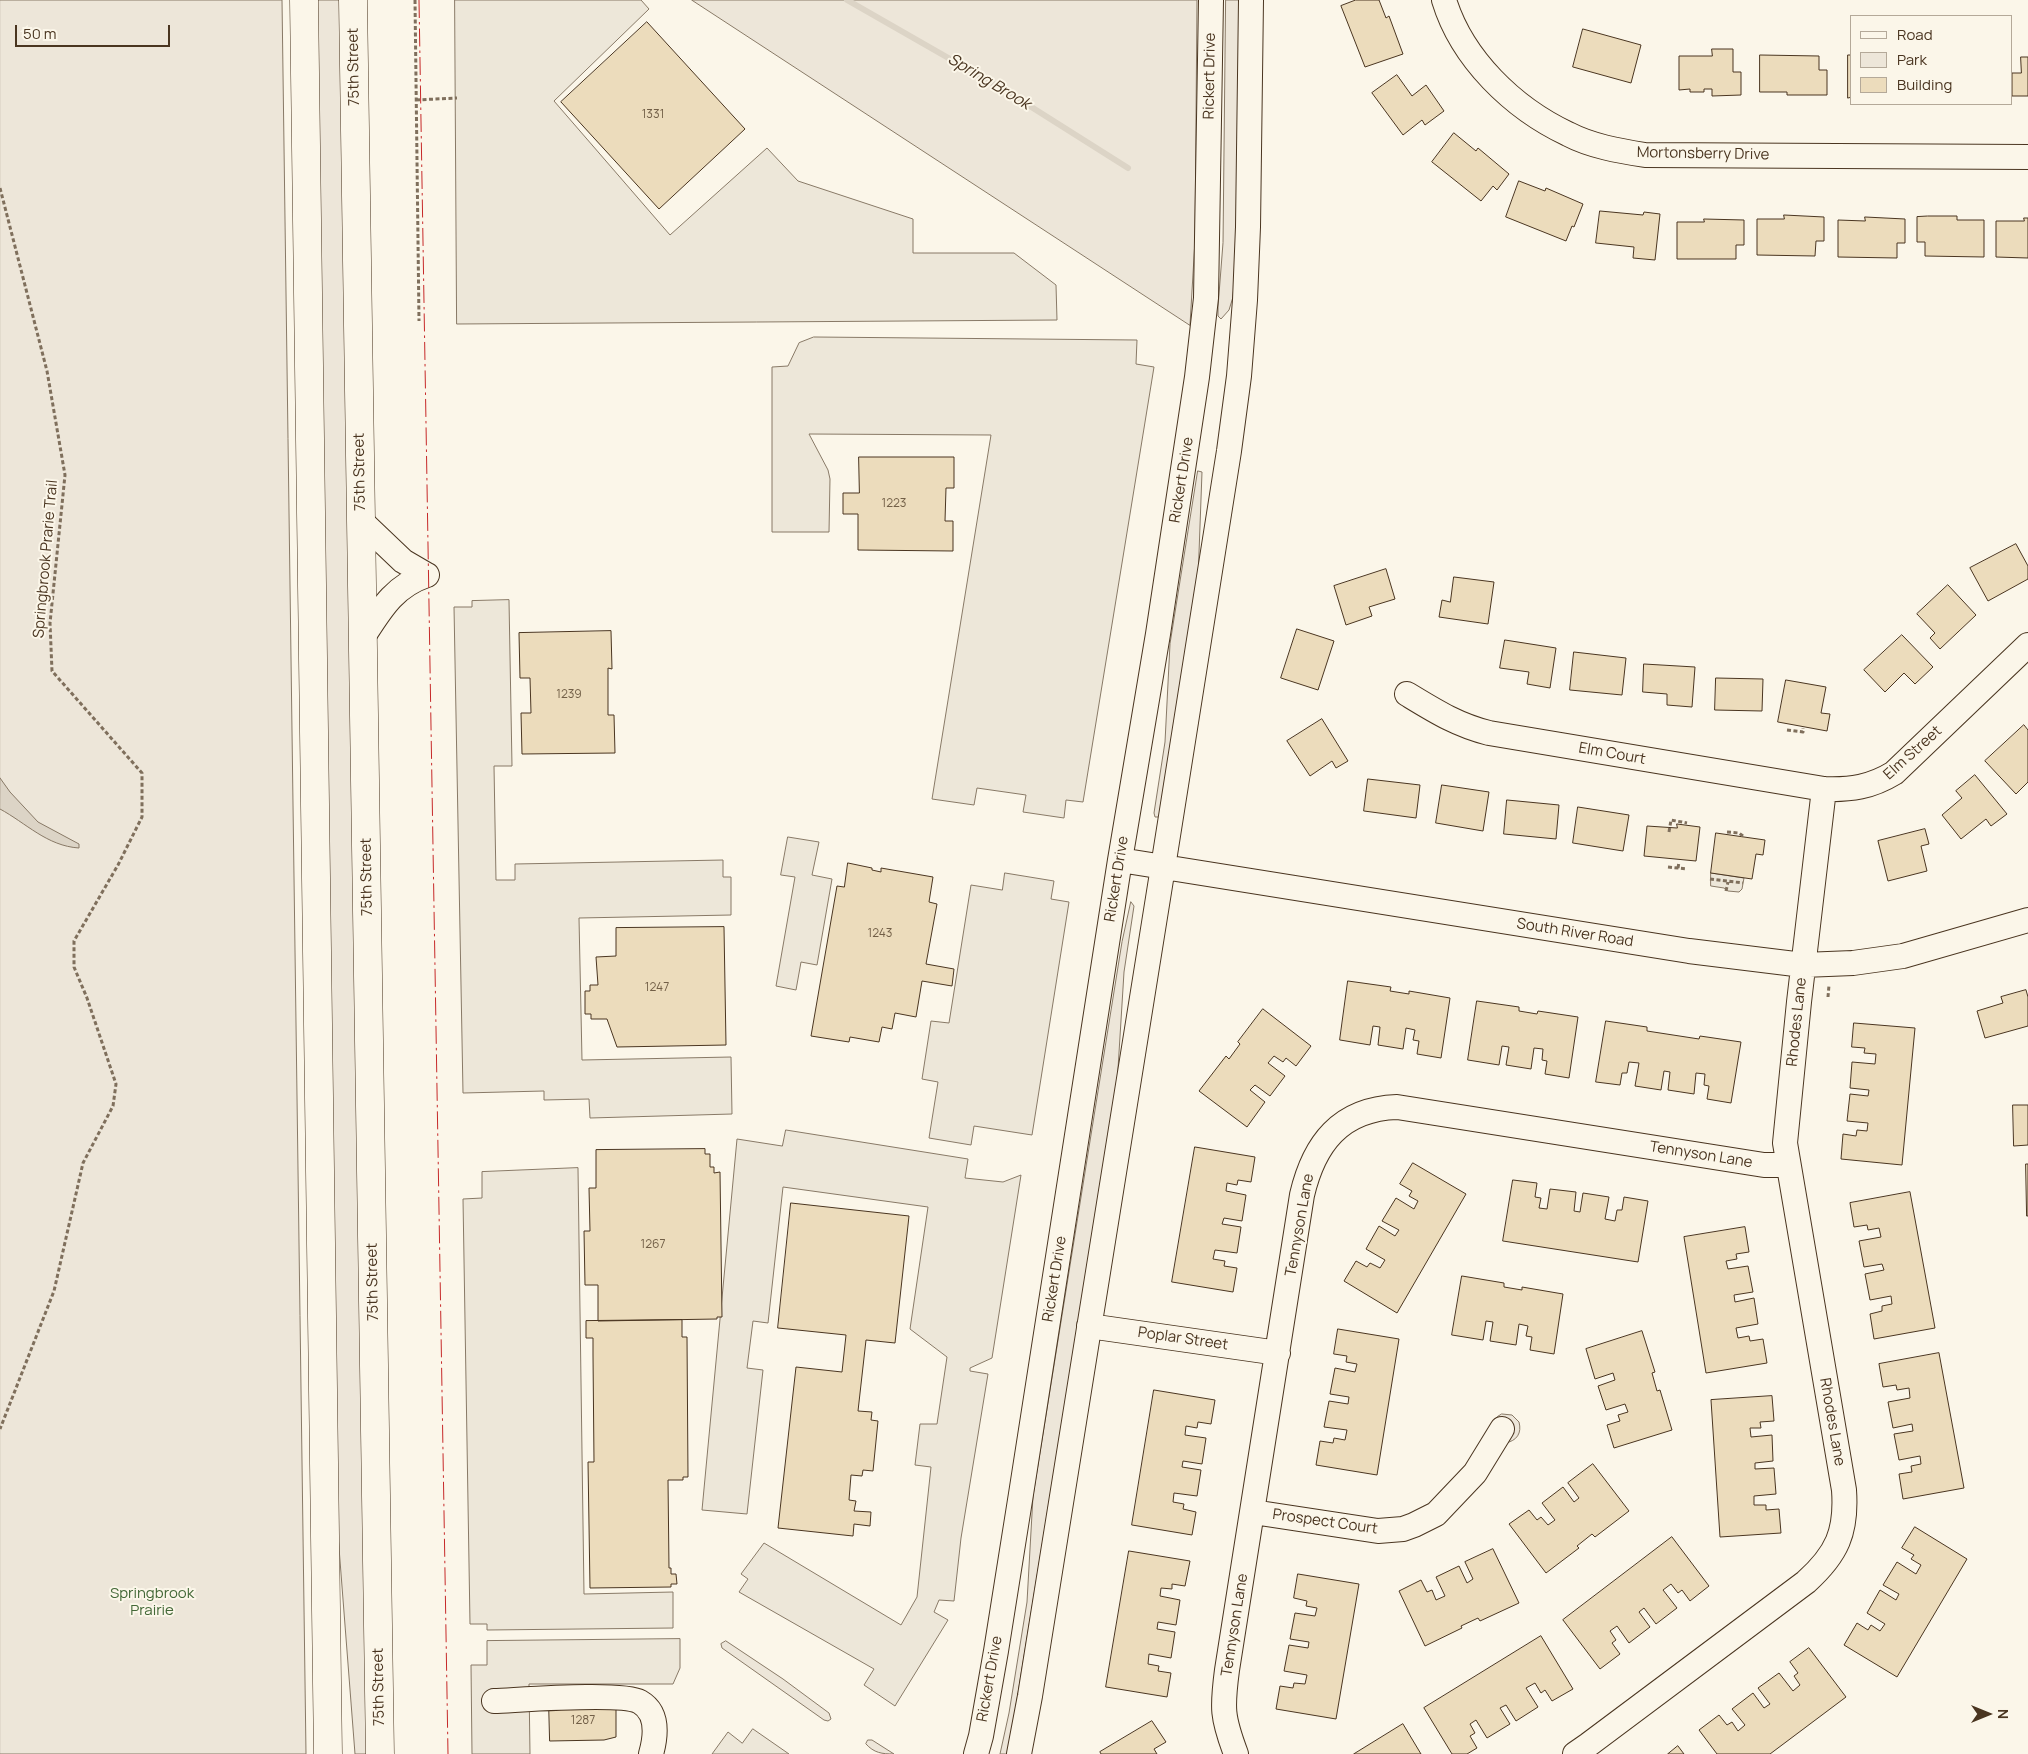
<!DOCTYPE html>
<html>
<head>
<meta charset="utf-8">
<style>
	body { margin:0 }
	#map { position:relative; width:2028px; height:1754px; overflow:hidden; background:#fbf6e9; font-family:Manrope,sans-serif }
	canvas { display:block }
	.legend { position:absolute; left:1850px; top:15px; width:162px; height:90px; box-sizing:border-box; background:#fbf6e9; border:1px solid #b4a999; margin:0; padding:6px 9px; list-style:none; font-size:15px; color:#4a3520 }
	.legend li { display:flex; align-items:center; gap:10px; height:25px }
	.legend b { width:25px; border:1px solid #b4a999 }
	.north { position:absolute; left:1963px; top:1689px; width:50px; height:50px; -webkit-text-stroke:4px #fbf6e9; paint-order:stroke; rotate:90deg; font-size:14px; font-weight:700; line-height:20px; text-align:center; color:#4a3520 }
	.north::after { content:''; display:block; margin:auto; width:18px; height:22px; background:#4a3520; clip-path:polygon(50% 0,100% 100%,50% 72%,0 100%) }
	.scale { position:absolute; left:15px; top:25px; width:155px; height:22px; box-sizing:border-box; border:2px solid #4a3520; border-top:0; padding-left:6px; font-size:15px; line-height:18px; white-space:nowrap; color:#4a3520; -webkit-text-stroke:4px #fbf6e9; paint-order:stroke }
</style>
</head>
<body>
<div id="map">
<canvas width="2028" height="1754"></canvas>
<ul class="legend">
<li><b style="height:6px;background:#fbf6e9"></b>Road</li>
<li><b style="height:14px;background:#ede6d9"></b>Park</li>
<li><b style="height:14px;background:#ecdcbc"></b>Building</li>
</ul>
<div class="north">N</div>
<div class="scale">50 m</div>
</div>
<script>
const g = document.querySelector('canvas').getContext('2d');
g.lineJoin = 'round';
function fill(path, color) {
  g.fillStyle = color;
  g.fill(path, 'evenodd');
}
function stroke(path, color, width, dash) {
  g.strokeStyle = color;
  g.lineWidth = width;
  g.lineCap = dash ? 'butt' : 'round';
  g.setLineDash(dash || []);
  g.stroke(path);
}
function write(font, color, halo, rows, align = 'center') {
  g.font = font + ' Manrope,sans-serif';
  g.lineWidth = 4;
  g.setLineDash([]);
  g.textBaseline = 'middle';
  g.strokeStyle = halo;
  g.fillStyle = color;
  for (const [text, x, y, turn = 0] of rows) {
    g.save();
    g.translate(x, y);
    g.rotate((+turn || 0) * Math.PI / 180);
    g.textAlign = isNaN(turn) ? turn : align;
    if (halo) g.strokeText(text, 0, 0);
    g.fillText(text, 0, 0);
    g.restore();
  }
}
const green = new Path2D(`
	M0,0H282L306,1754H0Z
	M316,0H341L369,1754H355L337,1522Z
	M692,0H1197L1195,240L1190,325Z
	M1226,0H1241L1237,247L1233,297L1229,310L1221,319L1218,316V307L1223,243Z
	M1198,471L1202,472L1198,580L1160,815L1158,817H1155L1154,813L1165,742L1170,644Z
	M1131,902L1134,906L1124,972L1117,1085L1012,1730L1007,1754H1000L1009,1713L1027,1602L1033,1496L1122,942Z
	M1502,1414L1512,1415L1519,1422C1522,1433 1517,1441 1505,1443L1492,1425L1497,1417Z
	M726,1641L783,1679L829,1713L831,1719L828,1721L824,1720L722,1648L721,1644Z
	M868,1740H872L894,1754C882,1754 874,1753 866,1744Z`);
fill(green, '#ede6d9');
stroke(green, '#887966', 1);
const parking = new Path2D(`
	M455,0H641L649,9L554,101L670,235L767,148L798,181L913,219V253H1014L1056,285L1057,320L457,324Z
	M814,337L1137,340L1136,364L1154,367L1083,802L1066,800L1064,818L1023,812L1026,795L977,788L974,805L932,799L991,435L809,434L828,470L830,479L829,532H772V367L788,366L799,343Z
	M509,600L512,766H494L496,880H515V864L723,860V877H731V915L579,918L582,1060L731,1057L732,1114L590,1118L589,1099L544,1100V1091L463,1093L454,607H472V601Z
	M788,837L819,842L812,875L832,879L817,965L801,962L796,990L776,986L795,877L781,875Z
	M1005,873L1054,881L1051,899L1069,902L1032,1135L974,1126L971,1145L929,1138L938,1082L922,1079L931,1021L949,1023L971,885L1002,890Z
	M1711,873L1744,878L1742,889L1739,892L1728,891L1724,888L1711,886Z
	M786,1130L968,1159L965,1178L1003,1182L1021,1175L992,1358L970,1368V1371L988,1374L961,1538L954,1601L939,1600L934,1612L948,1620L895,1706L864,1685L874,1669L739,1592L748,1579L741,1574L764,1543L901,1625L917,1597L931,1467L915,1465L920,1424H937L947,1357L910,1329L928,1207L783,1187L768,1323L753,1321L747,1368L763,1370L747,1514L702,1510L737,1139L782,1146Z
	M578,1168L584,1594L673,1592V1628L487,1630V1624H470L463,1199L482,1198V1172Z
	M680,1639V1668L673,1684H529L530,1754H472L471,1665H487V1641Z
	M753,1729L789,1754H712L728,1732L742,1743Z`);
fill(parking, '#ede7d9');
stroke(parking, '#887966', 1);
const water = new Path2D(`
	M0,778L10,792L38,822L79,844V848C47,846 26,823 0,809Z`);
fill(water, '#dcd4c6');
stroke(water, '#887966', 1);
stroke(new Path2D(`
	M847,0L1006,91L1128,168`), '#dcd4c6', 6);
const building = new Path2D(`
	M1356,0H1379L1386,18L1389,16L1403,54L1365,67L1341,6Z
	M647,22L745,129L659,209L561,102Z
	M1583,29L1641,45L1631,83L1573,67Z
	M1712,49H1733V72H1741V95L1712,96V89H1704V92H1690V89L1679,90V56H1712Z
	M1760,55L1819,56V70H1827V95H1787V92H1760Z
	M1848,55H1852V97L1848,98Z
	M2021,57H2028V96H2012V73H2021Z
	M1397,75L1412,96L1426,85L1444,111L1425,125L1422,120L1403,135L1372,93Z
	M1454,133L1476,151L1478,148L1509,174L1497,190L1493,186L1481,201L1432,162Z
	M1519,181L1545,191L1546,188L1583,204L1574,227L1572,226L1566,241L1506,217Z
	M1600,211L1643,215L1644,212L1660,214L1655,260L1633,258L1634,247L1596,243Z
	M1784,215L1824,217V241H1816L1815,256L1757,255V219H1784Z
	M1928,216H1957V220H1984V257L1925,256V242H1917V217Z
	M1865,217L1905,219V243H1897V258L1838,257V220L1865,221Z
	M2024,218H2028V258L1996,257V221H2024Z
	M1704,219L1744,220V245H1736V259H1677V222H1704Z
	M859,457H954V488H946L945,521H953V551L858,550V514H843V493H859Z
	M2016,544L2028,566V579L1988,601L1970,568Z
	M1386,569L1395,599L1369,607L1372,616L1346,625L1334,586Z
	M1454,577L1494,582L1488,624L1439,617L1442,600L1450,602Z
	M1948,585L1976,615L1940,649L1930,638L1935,633L1917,614Z
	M1297,629L1334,641L1318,690L1281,678Z
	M611,631L612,669L608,668V715H614L615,753L522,754L521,713H531L530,678H520L519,633Z
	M1902,635L1933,667L1915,684L1904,673L1885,692L1864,670Z
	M1505,640L1556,648L1550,688L1527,684L1529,672L1500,668Z
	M1574,652L1626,658L1622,695L1570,690Z
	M1644,664L1695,667L1692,707L1667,705V694L1643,692Z
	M1716,678L1763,679L1762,711L1715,710Z
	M1786,680L1826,687L1821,713L1830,714L1827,731L1778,722Z
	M1322,719L1348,761L1336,768L1332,761L1310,776L1287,741Z
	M2024,725L2028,730V782L2016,794L1985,761Z
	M1975,775L2007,814L1991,826L1986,819L1961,839L1942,815L1962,798L1956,791Z
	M1368,779L1420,785L1416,818L1364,811Z
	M1442,785L1489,792L1483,831L1436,823Z
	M1507,800L1559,805L1556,839L1504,834Z
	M1578,807L1629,815L1623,851L1573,843Z
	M1677,824L1700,827L1696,861L1644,856L1647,826L1677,828Z
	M1925,829L1929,844L1921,846L1927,871L1888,881L1878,841Z
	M1716,833L1765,840L1763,855L1756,854L1752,879L1711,873Z
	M848,863L872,868V870L881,872V868L933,877L929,902L937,904L926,964L954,969L952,986L922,981L916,1017L895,1013L892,1029L882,1027L879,1042L850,1037L849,1042L811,1036L837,886L844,887Z
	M724,927L726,1045L617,1047L607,1019H591V1014H585V991H590V985H598L596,957L616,956V928Z
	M1348,981L1391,987L1390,991L1409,994V991L1450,998L1441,1058L1417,1054L1419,1041L1413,1040L1415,1030L1406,1028L1403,1049L1378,1045L1380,1027L1373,1026L1370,1045L1340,1040Z
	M2026,990L2028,997V1026L1985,1038L1977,1011L2003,1003L2001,997Z
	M1477,1001L1519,1007V1011L1537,1014L1538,1011L1578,1017L1569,1078L1545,1074L1547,1061L1542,1060L1543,1049L1534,1048L1531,1069L1506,1065L1509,1047L1502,1046L1499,1065L1468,1060Z
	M1263,1009L1311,1046L1296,1066L1286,1058L1283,1062L1274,1056L1268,1063L1285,1076L1270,1096L1255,1085L1250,1090L1265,1102L1247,1127L1199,1091L1226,1056L1229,1059L1240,1044L1238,1042Z
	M1606,1021L1647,1027V1031L1699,1039L1700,1036L1741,1042L1731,1103L1707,1099L1709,1086L1704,1085L1705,1074L1696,1073L1694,1094L1668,1090L1670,1072L1664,1071L1661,1090L1635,1086L1639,1063L1629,1062L1627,1073H1622L1620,1085L1596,1082Z
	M1854,1023L1915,1028L1902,1165L1841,1159L1843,1134L1856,1136L1857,1130L1867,1131L1868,1123L1847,1121L1850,1094L1868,1096L1869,1090L1850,1088L1852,1062L1875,1064L1876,1054L1864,1053L1865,1048L1852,1047Z
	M2013,1105H2028V1145L2014,1146Z
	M1195,1147L1255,1157L1251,1182L1238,1180L1237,1185L1227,1183L1226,1191L1246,1195L1242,1221L1224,1218L1222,1224L1241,1227L1237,1253L1215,1250L1213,1259L1225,1261L1224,1266L1237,1268L1233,1292L1172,1282Z
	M705,1149V1154H710V1167H714V1173L720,1172L722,1317H717V1319L598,1321V1285H585L584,1231H590L589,1188H596V1150Z
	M1413,1163L1466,1194L1397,1313L1344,1281L1356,1261L1367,1267L1370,1263L1380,1268L1385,1260L1366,1249L1379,1226L1395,1236L1399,1230L1382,1221L1396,1198L1414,1209L1418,1201L1409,1196L1412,1191L1400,1184Z
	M2026,1164H2028V1216H2027Z
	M1513,1180L1537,1183L1535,1197L1541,1198L1539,1208L1547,1209L1550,1189L1576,1192L1574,1211L1580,1212L1583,1193L1609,1197L1605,1219L1615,1221L1617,1210H1622L1624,1197L1648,1201L1638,1262L1503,1241Z
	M1910,1192L1935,1328L1874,1339L1870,1314L1882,1311V1306L1892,1304L1891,1296L1870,1300L1865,1274L1884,1270L1882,1264L1864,1267L1859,1241L1881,1237L1879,1228L1868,1230L1867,1225L1854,1227L1850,1203Z
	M791,1203L909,1216L895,1343L866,1340L858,1411L872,1412L871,1420L878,1421L873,1471L863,1470L862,1476L851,1475L849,1500L856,1501L854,1511L871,1512L870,1526L854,1524L853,1536L778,1528L796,1367L842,1372L846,1335L778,1328Z
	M1745,1227L1749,1252L1736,1254L1737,1259L1726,1261L1728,1269L1748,1266L1753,1292L1734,1295L1735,1302L1754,1298L1758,1324L1736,1328L1738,1338L1749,1336L1750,1341L1763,1339L1767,1363L1706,1373L1684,1237Z
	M1462,1276L1504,1283V1287L1522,1290V1287L1563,1294L1554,1354L1530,1350L1532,1337L1526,1336L1528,1326L1519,1324L1516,1345L1490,1341L1493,1322L1486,1321L1483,1340L1452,1335Z
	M682,1320V1337H687L688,1477H683V1480H668L669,1568H671V1574H676L677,1584H671V1587L590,1588L588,1462H594L593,1355V1338H586V1321Z
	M1338,1329L1399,1339L1377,1475L1316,1465L1320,1441L1333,1443L1334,1438L1345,1440L1347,1430L1324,1427L1329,1401L1348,1404L1349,1397L1330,1394L1335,1368L1355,1372L1357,1364L1346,1362L1347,1356L1334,1354Z
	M1642,1331L1655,1372L1652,1373L1657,1391L1660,1390L1672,1430L1614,1448L1607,1425L1620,1421L1618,1415L1628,1412L1625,1404L1606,1410L1598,1386L1615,1380L1613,1373L1595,1379L1586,1349Z
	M1939,1353L1964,1488L1903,1499L1899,1474L1912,1472L1911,1466L1921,1464L1920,1456L1899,1460L1894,1434L1913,1431L1912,1424L1893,1428L1888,1402L1910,1398L1909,1388L1897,1390L1896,1385L1883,1387L1879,1364Z
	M1154,1390L1215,1400L1211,1424L1198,1422L1197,1428L1186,1426L1185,1435L1206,1438L1202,1464L1183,1461L1182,1467L1201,1470L1197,1496L1174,1493L1173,1502L1184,1504L1183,1509L1196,1512L1192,1535L1132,1525Z
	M1772,1396L1774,1421L1760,1422L1761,1428H1750L1751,1437L1772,1435L1773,1461L1755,1463V1469L1774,1468L1776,1494L1754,1496V1505H1766V1510L1779,1509L1781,1533L1720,1537L1711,1400Z
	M1593,1464L1629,1511L1595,1537L1592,1534L1577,1546L1579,1548L1546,1573L1509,1524L1529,1510L1537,1520L1541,1517L1548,1525L1555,1520L1542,1503L1563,1487L1574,1502L1579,1498L1568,1483Z
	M1915,1527L1967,1559L1897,1677L1844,1645L1857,1623L1868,1630L1871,1625L1880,1631L1885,1624L1867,1613L1880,1590L1896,1600L1899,1594L1883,1585L1897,1562L1916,1574L1921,1565L1911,1559L1914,1555L1902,1548Z
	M1672,1537L1709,1586L1690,1601L1682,1590L1678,1593L1671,1584L1663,1590L1677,1608L1656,1624L1644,1608L1639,1612L1650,1627L1629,1643L1617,1626L1610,1631L1616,1640L1612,1643L1620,1654L1600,1669L1563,1620Z
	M1493,1549L1519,1603L1480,1621L1478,1618L1461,1626L1462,1628L1425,1646L1399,1591L1421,1580L1427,1592L1432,1590L1436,1600L1445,1596L1436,1577L1459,1566L1467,1583L1473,1579L1465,1562Z
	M1129,1551L1190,1561L1185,1586L1172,1584V1589L1161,1588L1160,1596L1180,1600L1176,1625L1158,1622L1157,1629L1175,1632L1171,1658L1149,1654L1148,1664L1159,1666L1158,1671L1171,1673L1167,1697L1106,1687Z
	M1298,1574L1359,1584L1336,1719L1276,1709L1280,1686L1293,1688L1294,1683L1305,1684L1307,1675L1284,1671L1289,1645L1308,1648L1309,1642L1290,1639L1295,1613L1315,1616L1317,1608L1306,1606L1307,1601L1294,1598Z
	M1541,1636L1573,1689L1552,1701L1545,1690L1541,1693L1535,1683L1526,1688L1538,1707L1516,1721L1506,1705L1500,1708L1510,1724L1487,1738L1476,1720L1470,1724L1475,1733L1470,1736L1477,1748L1467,1754H1452L1424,1708Z
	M1809,1648L1846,1697L1770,1754H1717L1699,1730L1719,1715L1727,1725L1732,1722L1738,1731L1745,1725L1732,1709L1753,1693L1764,1708L1770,1704L1758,1688L1779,1673L1793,1691L1800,1685L1794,1676L1798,1673L1790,1662Z
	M549,1703L616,1704V1737L604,1740L550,1741Z
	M1152,1721L1166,1742L1154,1749L1157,1754H1101L1100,1752Z
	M1403,1724L1421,1754H1354Z
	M1678,1746L1684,1754H1668Z`);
fill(building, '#ecdcbc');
stroke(building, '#4a3520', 1);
const minor = new Path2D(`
	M1444,0C1462,59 1513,108 1568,134C1591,146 1619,151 1645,155L2028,157
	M361,521L403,561L427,575
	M363,637C381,609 394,586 427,575
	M1407,694C1435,711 1457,725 1489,733L1824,789C1851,790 1871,787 1894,773L2028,645
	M1120,860L1689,951L1803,965L1853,963L1903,956L2028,920
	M1089,1326L1278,1353
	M1253,1512L1378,1531L1403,1529L1414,1525L1436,1514L1475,1473L1502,1429
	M494,1701C521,1700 622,1692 640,1702C659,1713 656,1736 651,1754
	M976,1754L981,1736L996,1651L1021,1494L1120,860L1158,634L1197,377L1206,298L1211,0
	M1019,1754L1030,1696L1163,867L1229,451L1239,376L1245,300L1248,227L1251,0
	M1236,1754C1222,1717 1222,1708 1227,1670L1302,1195C1314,1144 1340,1109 1397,1107L1764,1165H1788
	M1575,1754L1588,1745L1806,1582C1837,1554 1847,1532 1844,1490L1785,1143L1799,1002L1824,789`);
const major = new Path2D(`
	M304,0L328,1754
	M353,0L380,1754`);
stroke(minor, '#4a3520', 26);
stroke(major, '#4a3520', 29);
stroke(new Path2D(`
	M415,0L419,321
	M416,100L457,98
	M0,188L47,371L65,475L50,623L52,671L142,773V817L118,865L74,941V967L87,998L116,1084L113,1106L83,1163L54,1291L0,1429
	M1787,730L1803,732V728
	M1669,832L1671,820L1687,823
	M1727,832L1739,833L1743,836
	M1668,867L1687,869
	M1678,868L1679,862
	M1710,879L1743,883
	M1726,891L1728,882
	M1828,997L1829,985`), '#7f6f5c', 3, [4, 2.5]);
stroke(minor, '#fbf6e9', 24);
stroke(major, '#fbf6e9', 28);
stroke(new Path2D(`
	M419,0L448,1754`), '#c62828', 1, [18, 4, 2.5, 4]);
write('12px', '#725f47', null, [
	["1331",653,115],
	["1223",894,504],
	["1239",569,695],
	["1243",880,934],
	["1247",657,988],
	["1267",653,1245],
	["1287",583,1721]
]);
write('15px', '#4a3520', '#fbf6e9', [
	["75th Street",354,67,-91],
	["Rickert Drive",1210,76,-89],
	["Mortonsberry Drive",1703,154,1],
	["75th Street",360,472,-91],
	["Rickert Drive",1182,480,-81],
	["Springbrook Prarie Trail",46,559,-85],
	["Elm Street",1913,753,-42],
	["Elm Court",1612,754,10],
	["75th Street",367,877,-91],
	["Rickert Drive",1117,879,-81],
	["South River Road",1575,933,9],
	["Rhodes Lane",1797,1022,-84],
	["Tennyson Lane",1701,1155,9],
	["Tennyson Lane",1300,1225,-80],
	["Rickert Drive",1055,1279,-81],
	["75th Street",373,1282,-91],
	["Poplar Street",1183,1339,8],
	["Rhodes Lane",1832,1422,80],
	["Prospect Court",1325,1522,8],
	["Tennyson Lane",1235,1625,-81],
	["Rickert Drive",990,1679,-80],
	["75th Street",379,1687,-91]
]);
write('15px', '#436837', '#fbf6e9', [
	["Springbrook",152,1594],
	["Prairie",152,1611]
]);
write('italic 16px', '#4a3520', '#fbf6e9', [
	["Spring Brook",989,82,31]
]);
</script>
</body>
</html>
